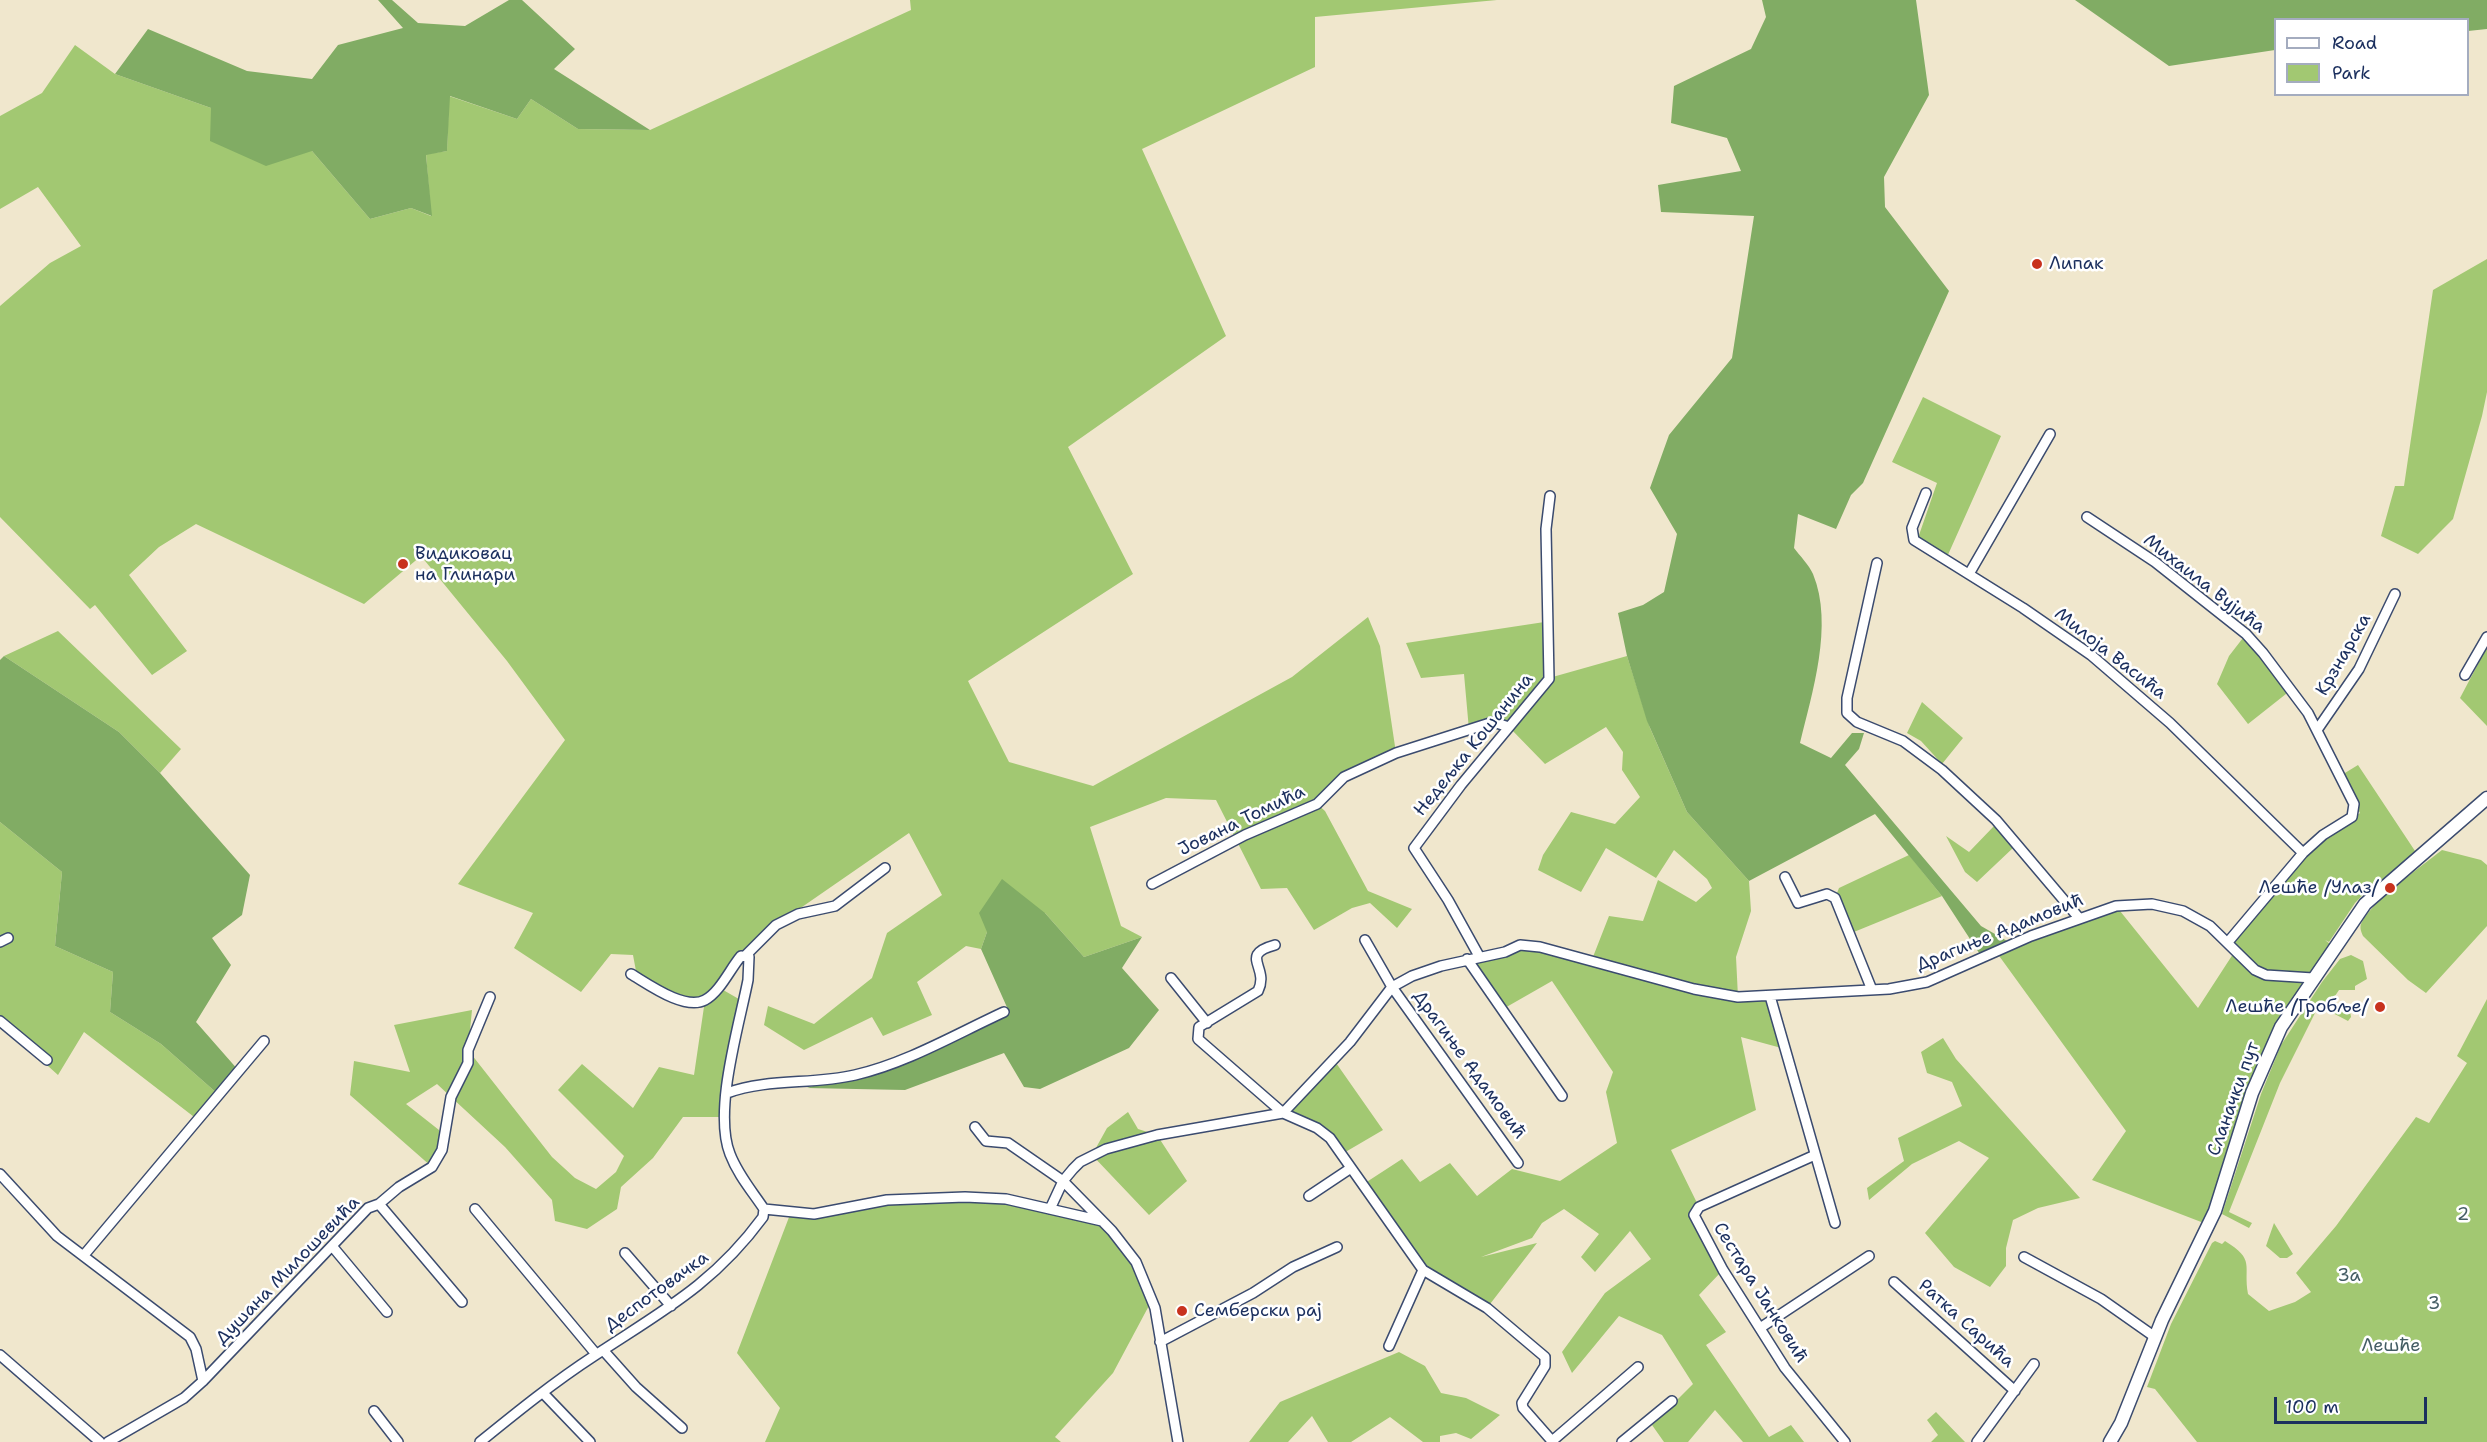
<!DOCTYPE html>
<html>
<head>
<meta charset="utf-8">
<style>
	body { margin:0 }
	#map { position:relative; width:2487px; height:1442px; overflow:hidden; background:#f0e7cd; font-family:"Shantell Sans",sans-serif }
	canvas { display:block }
	.legend { position:absolute; left:2274px; top:18px; width:195px; height:78px; box-sizing:border-box; background:#fff; border:2px solid #a4acbf; margin:0; padding:8px 10px; list-style:none; font-size:18px; color:#1b2f5e }
	.legend li { display:flex; align-items:center; gap:12px; height:30px }
	.legend b { width:30px; border:2px solid #a4acbf }
	.scale { position:absolute; left:2274px; top:1397px; width:153px; height:27px; box-sizing:border-box; border:3px solid #1b2f5e; border-top:0; padding-left:8px; font-size:18px; line-height:21px; white-space:nowrap; color:#1b2f5e; -webkit-text-stroke:4px #fff; paint-order:stroke }
</style>
</head>
<body>
<div id="map">
<canvas width="2487" height="1442"></canvas>
<ul class="legend">
<li><b style="height:8px;background:#fff"></b>Road</li>
<li><b style="height:16px;background:#a2c872"></b>Park</li>
</ul>
<div class="scale">100 m</div>
</div>
<script>
const g = document.querySelector('canvas').getContext('2d');
g.lineJoin = 'round';
function fill(path, color) {
  g.fillStyle = color;
  g.fill(path, 'evenodd');
}
function stroke(path, color, width, dash) {
  g.strokeStyle = color;
  g.lineWidth = width;
  g.lineCap = dash ? 'butt' : 'round';
  g.setLineDash(dash || []);
  g.stroke(path);
}
function write(font, color, halo, rows, align = 'center') {
  g.font = font + ' "Shantell Sans",sans-serif';
  g.lineWidth = 5;
  g.setLineDash([]);
  g.textBaseline = 'middle';
  g.strokeStyle = halo;
  g.fillStyle = color;
  for (const [text, x, y, turn = 0] of rows) {
    g.save();
    g.translate(x, y);
    g.rotate((+turn || 0) * Math.PI / 180);
    g.textAlign = isNaN(turn) ? turn : align;
    if (halo) g.strokeText(text, 0, 0);
    g.fillText(text, 0, 0);
    g.restore();
  }
}
fill(new Path2D(`
	M910,0H1497L1315,17V67L1142,149L1226,336L1068,447L1133,574L968,681L1009,762L1093,786L1292,677L1368,617L1380,646L1396,753L1344,777L1317,804L1325,811L1368,891L1412,909L1397,928L1370,903L1352,908L1314,930L1287,888L1261,889L1216,800L1166,798L1090,827L1121,926L1142,937L1084,957L1045,913L987,932L981,949L966,946L917,982L932,1015L883,1036L872,1017L804,1050L764,1025L768,1006L814,1024L872,978L887,933L942,895L909,833L776,925L718,987L744,1002L723,1117H683L653,1158L621,1187L617,1209L587,1229L555,1221L552,1200L505,1147L437,1084L406,1104L439,1130L442,1150L432,1167L350,1095L354,1061L410,1072L394,1025L472,1010L468,1050L552,1157L575,1178L596,1189L616,1172L624,1156L558,1090L582,1064L633,1108L659,1067L694,1075L705,1000L683,1001L636,971L633,955L611,954L581,992L514,948L533,913L458,884L565,740L507,661L421,556L364,604L196,524L159,547L129,575L187,651L152,675L95,605L90,609L0,517V306L50,263L81,246L38,187L0,209V116L42,93L75,45L115,74L211,108L312,151L370,219L411,208L431,216L426,154L447,151L449,96L517,119L531,99L578,129L650,130L911,10Z
	M2487,259V392L2482,416L2453,519L2418,554L2381,536L2395,486H2404L2433,290Z
	M1923,397L2001,436L1947,557L1918,538L1937,483L1892,462Z
	M1551,621L1549,678L1627,656L1650,728L1687,812L1749,881L1751,911L1736,957L1738,997L1770,996L1785,1049L1741,1037L1756,1110L1671,1150L1699,1207L1695,1211L1723,1270L1699,1295L1726,1332L1706,1345L1769,1437L1791,1425L1804,1442H1743L1715,1410L1688,1442H1664L1652,1425L1693,1384L1662,1335L1619,1316L1572,1373L1562,1352L1605,1293L1651,1259L1630,1231L1595,1272L1581,1257L1599,1234L1564,1209L1542,1223L1532,1238L1481,1257L1537,1243L1487,1308L1434,1278L1362,1185L1402,1159L1420,1182L1450,1163L1477,1196L1512,1169L1560,1181L1617,1143L1606,1092L1613,1072L1552,981L1503,1009L1467,959L1520,945L1591,962L1609,916L1643,921L1658,880L1696,902L1712,888L1707,879L1674,850L1656,878L1606,848L1581,892L1538,870L1543,855L1571,812L1615,824L1640,797L1622,770L1623,752L1606,727L1545,764L1509,727L1499,723L1469,730L1464,674L1421,678L1406,643Z
	M58,631L181,749L160,773L119,732L4,656Z
	M2246,634L2291,690L2248,724L2217,684L2229,656Z
	M2487,647V726L2460,698Z
	M1922,702L1963,738L1942,764L1921,741L1907,733Z
	M2358,765L2419,857L2379,889L2373,884L2355,903L2329,942L2325,940L2334,947L2281,1027L2209,1225L2092,1180L2126,1131L1997,953L2116,906L2198,1008L2235,951L2228,942L2303,853L2360,813L2340,776Z
	M0,822L62,872L55,946L113,972L110,1012L161,1044L219,1095L198,1120L84,1032L58,1075L0,1023Z
	M1995,825L2014,847L1977,882L1965,872L1946,836L1969,852Z
	M2442,850L2481,860L2487,865V926L2426,993L2408,980L2363,936C2361,931 2359,927 2362,922C2373,900 2421,867 2442,850Z
	M1909,855L1942,896L1849,934L1835,898L1839,888Z
	M2351,955L2363,961L2367,979L2355,986V990H2339L2327,1008L2350,1011L2351,1017L2348,1021L2327,1010L2317,1009L2280,1083L2229,1212L2252,1223L2249,1228L2222,1214L2261,1094L2281,1045L2322,982L2340,959Z
	M2487,999V1442H2197L2155,1389L2147,1387L2171,1324L2212,1243L2215,1241L2222,1244L2225,1241C2256,1260 2243,1265 2248,1294L2269,1311L2295,1302L2311,1292L2296,1273L2336,1226L2416,1117L2429,1123L2467,1063L2457,1056Z
	M1943,1038L1956,1059L2080,1198L2038,1208L2013,1220L2006,1248V1266L1990,1287L1954,1267L1925,1233L1989,1158L1959,1141L1912,1164L1869,1200L1867,1188L1904,1161L1898,1138L1962,1106L1952,1082L1927,1073L1921,1052Z
	M1334,1060L1383,1130L1342,1154L1330,1138L1283,1113Z
	M1128,1112L1138,1129L1157,1135L1187,1181L1149,1215L1092,1155L1107,1128Z
	M1006,1199L1102,1221L1123,1243L1152,1300L1113,1373L1055,1437L1061,1442H765L780,1408L737,1353L791,1212L806,1214L878,1201Z
	M2274,1223L2293,1254L2287,1258H2280L2266,1246Z
	M1399,1352L1425,1366L1441,1393L1466,1398L1500,1415L1471,1439L1456,1433L1440,1436V1442H1423L1390,1417L1351,1442H1328L1312,1416L1288,1442H1249L1280,1402Z
	M1936,1412L1965,1442H1931L1938,1435L1927,1420Z`), '#a2c872');
fill(new Path2D(`
	M378,0H392L418,23L465,26L509,0H522L575,49L554,69L650,130L578,129L531,99L517,119L450,96L447,151L426,155L432,216L411,208L370,219L312,151L266,166L210,141L211,108L115,74L148,29L247,71L312,79L338,45L403,28Z
	M1762,0H1916L1929,95L1884,177L1885,207L1949,291L1863,483L1851,495L1836,529L1798,514L1794,548C1800,556 1809,565 1813,574C1834,625 1812,693 1800,743L1831,758L1852,733H1864L1859,749L1845,765L1981,926L2014,945L1983,959L1942,896L1875,814L1749,881L1687,812L1647,721L1627,656L1618,613L1643,605L1664,592L1677,534L1650,488L1669,435L1732,358L1754,216L1661,212L1658,185L1741,171L1727,138L1671,123L1674,86L1751,49L1766,17Z
	M2075,0H2487V29L2468,31V20H2276L2275,50L2169,66Z
	M4,656L119,732L160,773L250,875L242,915L212,938L231,965L196,1022L239,1071L219,1095L161,1044L110,1012L113,972L55,946L62,872L0,822V660Z
	M1002,879L1045,913L1084,957L1142,937L1122,968L1159,1010L1129,1048L1040,1089L1024,1087L1004,1053L905,1090L807,1088L894,1060L1010,1014L981,949L987,932L979,913Z`), '#81ac64');
const street = new Path2D(`
	M1926,493L1912,528L1914,540L2023,608L2091,655L2170,723L2303,853
	M2087,517L2155,562L2246,634L2263,653L2308,713L2354,804L2352,817L2323,835L2303,853L2228,942
	M1877,563L1847,698V713L1857,722L1903,741L1942,770L1996,820L2079,918
	M1969,574L2050,434
	M2465,675L2487,637
	M2317,730L2359,669L2395,594
	M1785,877L1798,903L1827,894L1835,898L1872,990
	M1152,884L1245,835L1317,804L1344,777L1396,753L1493,722L1509,727
	M1365,940L1392,987L1518,1163
	M0,942L8,938
	M1275,945C1238,955 1270,967 1258,991L1199,1027L1198,1039L1283,1113L1317,1128L1330,1138L1423,1270L1487,1308L1545,1357V1366L1522,1403L1523,1408L1552,1441
	M746,955L776,925L798,914L835,906L885,868
	M1479,956L1448,900L1414,848L1461,785L1549,679L1546,529L1550,496
	M1467,959L1562,1096
	M631,974C648,984 685,1011 705,1000C720,992 730,969 741,956L749,957L748,980C739,1026 713,1111 730,1154C738,1175 752,1191 764,1209
	M1171,978L1207,1023
	M1770,996L1835,1223
	M0,1021L47,1060
	M727,1093C768,1078 812,1085 855,1075C907,1063 956,1034 1004,1012
	M975,1127L986,1141L1008,1143L1063,1181L1112,1231L1136,1262L1155,1308L1178,1442
	M1815,1155L1699,1207L1694,1215L1723,1270L1785,1368L1845,1442
	M0,1174L57,1236L190,1337L196,1349L203,1381
	M1309,1196L1351,1168
	M379,1204L462,1302
	M475,1209L596,1354
	M764,1209L814,1214L887,1200L965,1197L1006,1199L1102,1221
	M1050,1209L1063,1181L1073,1169L1080,1162L1106,1149L1157,1135L1283,1113L1350,1042L1392,987L1412,976L1441,966L1505,952L1520,945L1540,947L1694,989L1738,997L1889,989L1927,982L2031,936L2116,906L2152,904L2183,911L2210,926L2255,970L2266,975L2313,978
	M332,1246L387,1312
	M625,1253L671,1306
	M84,1255L264,1041
	M2024,1257L2101,1299L2155,1337
	M1894,1282L2015,1391
	M1760,1328L1869,1256
	M1160,1342L1253,1293L1293,1267L1337,1247
	M1389,1346L1423,1270
	M603,1350L636,1387L682,1428
	M0,1355L100,1442
	M543,1393L590,1442
	M374,1411L398,1442
	M108,1442L184,1398L203,1381L368,1208L379,1204L399,1187L432,1167L442,1150L451,1097L468,1063V1050L490,997
	M480,1442C517,1412 554,1382 594,1356C662,1311 713,1285 763,1217L764,1209
	M1551,1442L1638,1367
	M1622,1442L1672,1401
	M1977,1442L2034,1364`);
const secondary = new Path2D(`
	M2110,1442L2121,1423L2162,1320L2215,1211L2252,1093L2281,1027L2365,904L2487,798`);
stroke(street, '#3b4b6f', 12);
stroke(secondary, '#3b4b6f', 15);
stroke(street, '#fff', 9);
stroke(secondary, '#fff', 12);
for (const [x, y, r, color] of [
	[2037,264,6,"#c8321e"],
	[403,564,6,"#c8321e"],
	[2390,888,6,"#c8321e"],
	[2380,1007,6,"#c8321e"],
	[1182,1311,6,"#c8321e"]
]) {
  const dot = new Path2D();
  dot.arc(x, y, r, 0, 2 * Math.PI);
  g.fillStyle = color;
  g.fill(dot);
  stroke(dot, '#fff', 2);
}
write('18px', '#1b2f5e', '#fff', [
	["Липак",2049,264],
	["Видиковац",415,554],
	["на Глинари",415,575],
	["Лешће /Улаз/",2378,888,"right"],
	["Лешће /Гробље/",2368,1007,"right"],
	["Семберски рај",1194,1311]
], 'left');
write('18px', '#1b2f5e', '#fff', [
	["Михаила Вујића",2204,584,38],
	["Милоја Васића",2110,654,38],
	["Крзнарска",2344,655,-60],
	["Недељка Кошанина",1474,745,-51],
	["Јована Томића",1242,821,-26],
	["Драгиње Адамовић",2000,933,-22],
	["Драгиње Адамовић",1469,1065,54],
	["Сланачки пут",2234,1099,-70],
	["Душана Милошевића",288,1271,-46],
	["Деспотовачка",657,1292,-36],
	["Сестара Јанковић",1760,1293,58],
	["Ратка Сарића",1966,1324,42]
]);
write('18px', '#445d64', '#fff', [
	["2",2463,1215],
	["3a",2349,1276],
	["3",2434,1304],
	["Лешће",2391,1346]
]);
</script>
</body>
</html>
